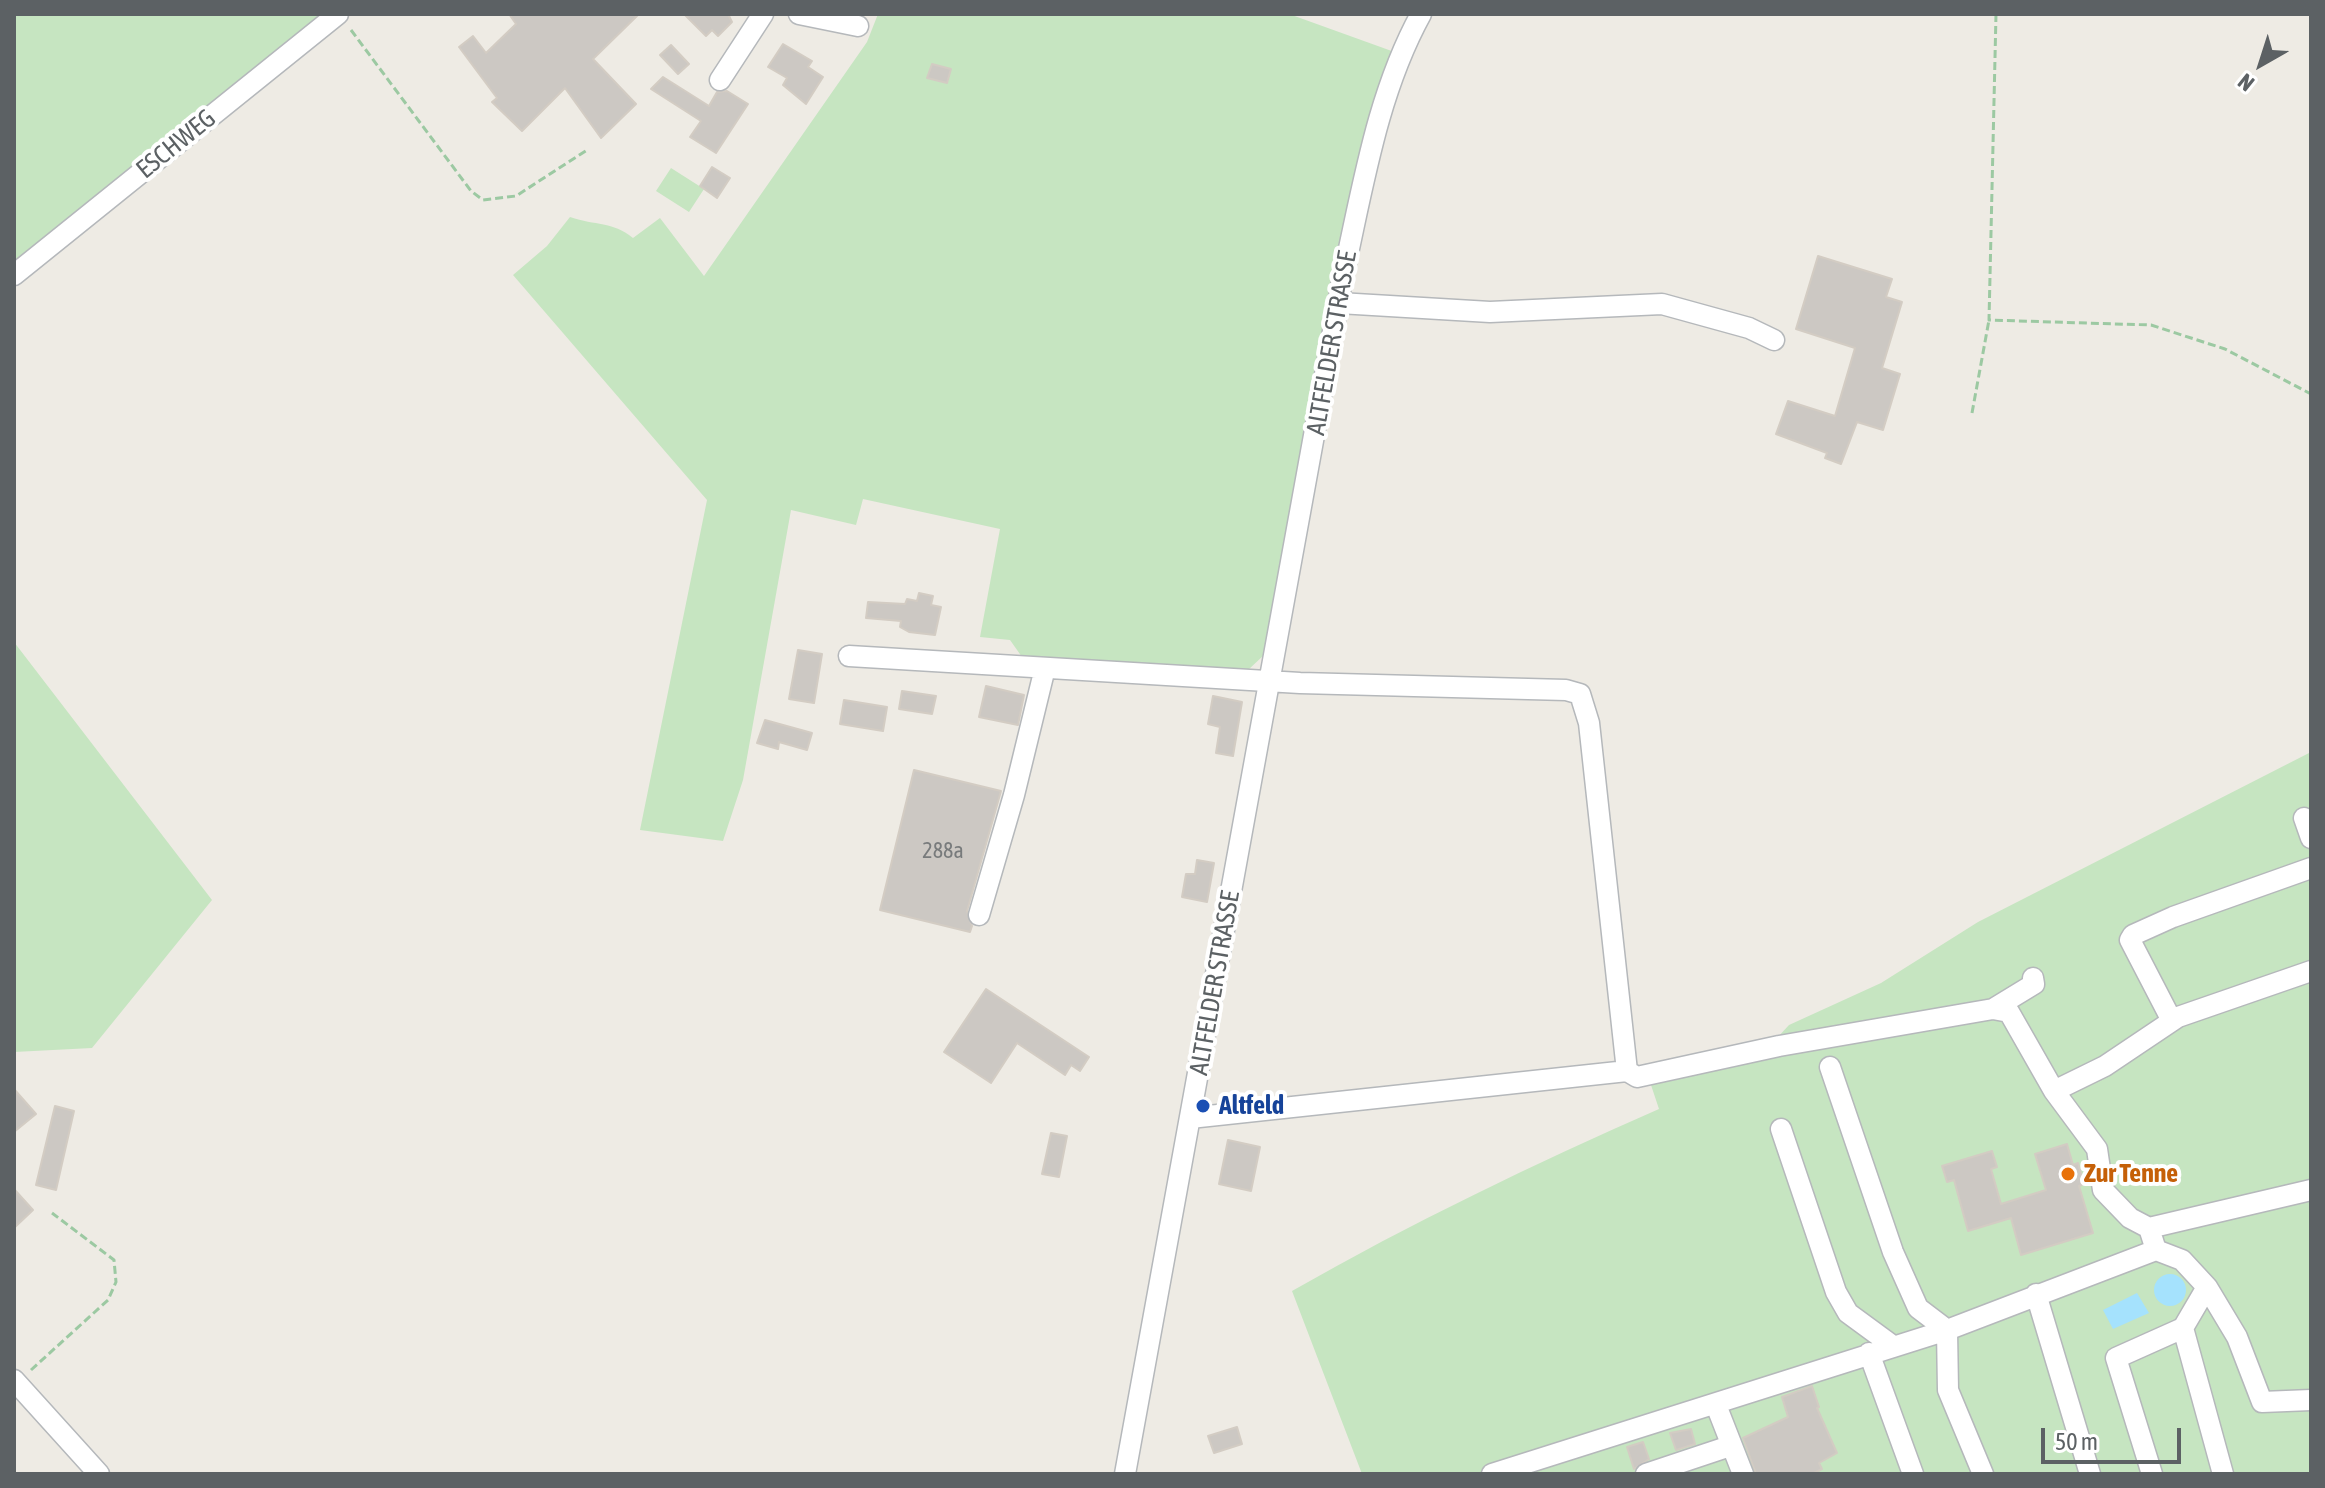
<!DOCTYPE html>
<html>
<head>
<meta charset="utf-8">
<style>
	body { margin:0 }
	#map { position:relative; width:2325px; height:1488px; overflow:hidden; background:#eeebe4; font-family:"Asap Condensed",sans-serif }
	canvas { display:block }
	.frame { position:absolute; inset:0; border:16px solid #5c6164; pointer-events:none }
	.north { position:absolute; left:2221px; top:24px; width:80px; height:80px; -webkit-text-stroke:6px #fff; paint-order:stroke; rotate:219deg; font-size:22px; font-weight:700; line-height:32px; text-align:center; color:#5c6164 }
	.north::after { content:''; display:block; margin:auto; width:28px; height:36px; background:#5c6164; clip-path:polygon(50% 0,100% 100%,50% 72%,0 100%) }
	.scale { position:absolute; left:2041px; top:1428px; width:140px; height:36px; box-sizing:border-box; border:4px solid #5c6164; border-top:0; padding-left:10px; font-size:24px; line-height:28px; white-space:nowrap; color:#5c6164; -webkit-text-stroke:6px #fff; paint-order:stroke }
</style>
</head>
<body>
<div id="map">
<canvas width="2325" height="1488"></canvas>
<div class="frame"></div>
<div class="north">N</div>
<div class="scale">50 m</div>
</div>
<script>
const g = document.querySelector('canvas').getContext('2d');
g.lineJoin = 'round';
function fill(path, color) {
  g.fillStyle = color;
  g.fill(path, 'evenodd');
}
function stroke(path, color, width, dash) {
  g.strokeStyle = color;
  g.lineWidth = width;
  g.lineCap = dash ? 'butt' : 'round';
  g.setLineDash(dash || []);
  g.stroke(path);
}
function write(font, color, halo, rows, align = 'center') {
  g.font = font + ' "Asap Condensed",sans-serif';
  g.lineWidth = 8;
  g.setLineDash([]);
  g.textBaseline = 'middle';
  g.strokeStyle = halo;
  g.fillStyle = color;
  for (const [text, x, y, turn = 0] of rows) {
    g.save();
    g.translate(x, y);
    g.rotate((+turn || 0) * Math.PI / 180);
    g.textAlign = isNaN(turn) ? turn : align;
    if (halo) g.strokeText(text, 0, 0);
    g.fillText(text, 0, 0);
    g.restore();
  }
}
fill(new Path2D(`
	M14,14H321L14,261Z
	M878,14H1289L1400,54L1339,303L1264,655L1248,670L1022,657L1010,640L980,637L1000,529L863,499L856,525L791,510L743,780L723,841L640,830L707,500L513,275L547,246L570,217C596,226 612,221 633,238L660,218L704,276L867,42Z
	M671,168L704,189L689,212L656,191Z
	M14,642L212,900L92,1048L14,1052Z
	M2311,752V1474H1362L1292,1291C1411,1223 1534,1164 1659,1109L1650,1082L1776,1039L1789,1025L1881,983L1978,922Z`), '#c6e5c1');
fill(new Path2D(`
	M2154 1290a16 16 0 1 1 32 0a16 16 0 1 1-32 0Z
	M2137,1293L2149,1313L2113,1329L2103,1310Z`), '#a5e2fd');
const building = new Path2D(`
	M509,14H639L593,59L636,104L601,138L565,88L522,131L492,102L497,98L459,47L473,36L486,53L516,24Z
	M684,14H728L732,22L718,36L712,30L706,36Z
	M783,44L812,61L808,67L823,77L806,104L783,85L787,78L768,67Z
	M671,45L689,64L678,74L660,55Z
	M932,64L951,69L947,83L927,78Z
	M663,77L709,106L717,92L727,91L748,104L716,153L690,137L701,121L651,89Z
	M712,167L730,178L717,198L700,186Z
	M1818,256L1892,279L1886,297L1902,302L1882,368L1900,374L1883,430L1857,422L1841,464L1825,458L1827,453L1776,434L1788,401L1835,416L1855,348L1796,329Z
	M919,593L933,596L931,605L941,607L935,635L909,632L900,627L901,621L866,618L868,602L905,604L907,599L917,601Z
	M798,650L822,654L814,703L789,699Z
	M986,686L1024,695L1018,725L979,717Z
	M902,691L936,696L932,714L899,709Z
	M1213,696L1242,702L1233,756L1216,753L1220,727L1208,724Z
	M844,700L887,707L883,731L840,724Z
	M765,720L812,733L807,750L779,742L778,749L757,743Z
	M914,770L1001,791L967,911L972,926L970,932L880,910Z
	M1197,860L1214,863L1207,902L1182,897L1186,874H1195Z
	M986,989L1089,1057L1080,1071L1071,1065L1065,1075L1017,1043L991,1083L944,1052Z
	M14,1089L36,1114L14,1132Z
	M55,1106L74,1111L56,1190L36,1185Z
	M1051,1133L1067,1136L1059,1177L1042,1174Z
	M1228,1140L1260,1147L1251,1191L1219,1184Z
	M2067,1144L2073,1165L2078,1163L2084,1184L2079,1186L2093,1233L2021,1255L2011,1218L1968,1231L1954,1180L1947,1182L1942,1166L1992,1151L1997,1167L1991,1169L2001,1204L2046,1190L2035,1154Z
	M14,1189L33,1210L14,1228Z
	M1812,1386L1819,1407L1817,1408L1837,1453L1819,1463L1822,1469L1812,1474H1756L1743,1438L1788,1417L1782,1397Z
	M1237,1427L1242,1444L1214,1453L1208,1436Z
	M1691,1429L1695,1444L1676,1450L1670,1433Z
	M1643,1442L1649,1459L1634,1469L1627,1447Z`);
fill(building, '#ccc8c3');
stroke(building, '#d3ccc3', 2);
const minor = new Path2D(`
	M799,14L858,26
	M720,80L763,14
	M14,275L338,14
	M1339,303L1490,312L1662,304L1749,328L1774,340
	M849,656L1300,683L1566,690L1580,694L1589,723L1627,1071
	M2304,818L2311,838
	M979,915L1014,795L1045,668
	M1993,1009L2034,984L2033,978
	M2172,1021L2130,940L2133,935L2173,917L2311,868
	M1830,1067L1893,1252L1918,1308L1947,1330L2156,1250L2182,1260L2207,1287L2183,1328L2116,1358L2152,1474
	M2054,1091L2105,1066L2178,1017L2311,971
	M1190,1118L1627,1071L1637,1077L1779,1046L1993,1009L2009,1012L2054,1091L2097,1149L2103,1190L2130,1218L2149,1228L2156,1250
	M1781,1129L1836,1292L1848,1313L1893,1346
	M2149,1228L2311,1190
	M2207,1287L2237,1337L2262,1402L2311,1400
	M2036,1294L2090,1474
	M2183,1328L2223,1474
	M1869,1353L1913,1474
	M14,1380L99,1474
	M1716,1405L1743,1474
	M1125,1474L1343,276C1363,187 1377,94 1421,14
	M1492,1474L1947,1330L1948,1390L1983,1474
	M1646,1474L1730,1446`);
stroke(minor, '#b5b8bb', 23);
stroke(new Path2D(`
	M1996,14L1989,320L2151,325L2225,349L2311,394
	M351,30L471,191L483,200L516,196L587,150
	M1972,413L1989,320
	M31,1370L108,1300L116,1282L114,1260L52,1213`), '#9cc9a2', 3, [8, 4]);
stroke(minor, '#fff', 20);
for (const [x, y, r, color] of [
	[1203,1106,8,"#1a4fb4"],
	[2068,1174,8,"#e8710a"]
]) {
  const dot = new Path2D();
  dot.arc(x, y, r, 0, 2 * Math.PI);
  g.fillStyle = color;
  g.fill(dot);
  stroke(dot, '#fff', 3);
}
write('22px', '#787b7c', null, [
	["288a",943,851]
]);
write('26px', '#5c6164', '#fff', [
	["ESCHWEG",176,144,-39],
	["ALTFELDER STRASSE",1332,343,-80],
	["ALTFELDER STRASSE",1215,983,-80]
]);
write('bold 26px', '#164399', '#fff', [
	["Altfeld",1219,1106]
], 'left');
write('bold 26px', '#c56008', '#fff', [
	["Zur Tenne",2084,1174]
], 'left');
</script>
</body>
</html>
